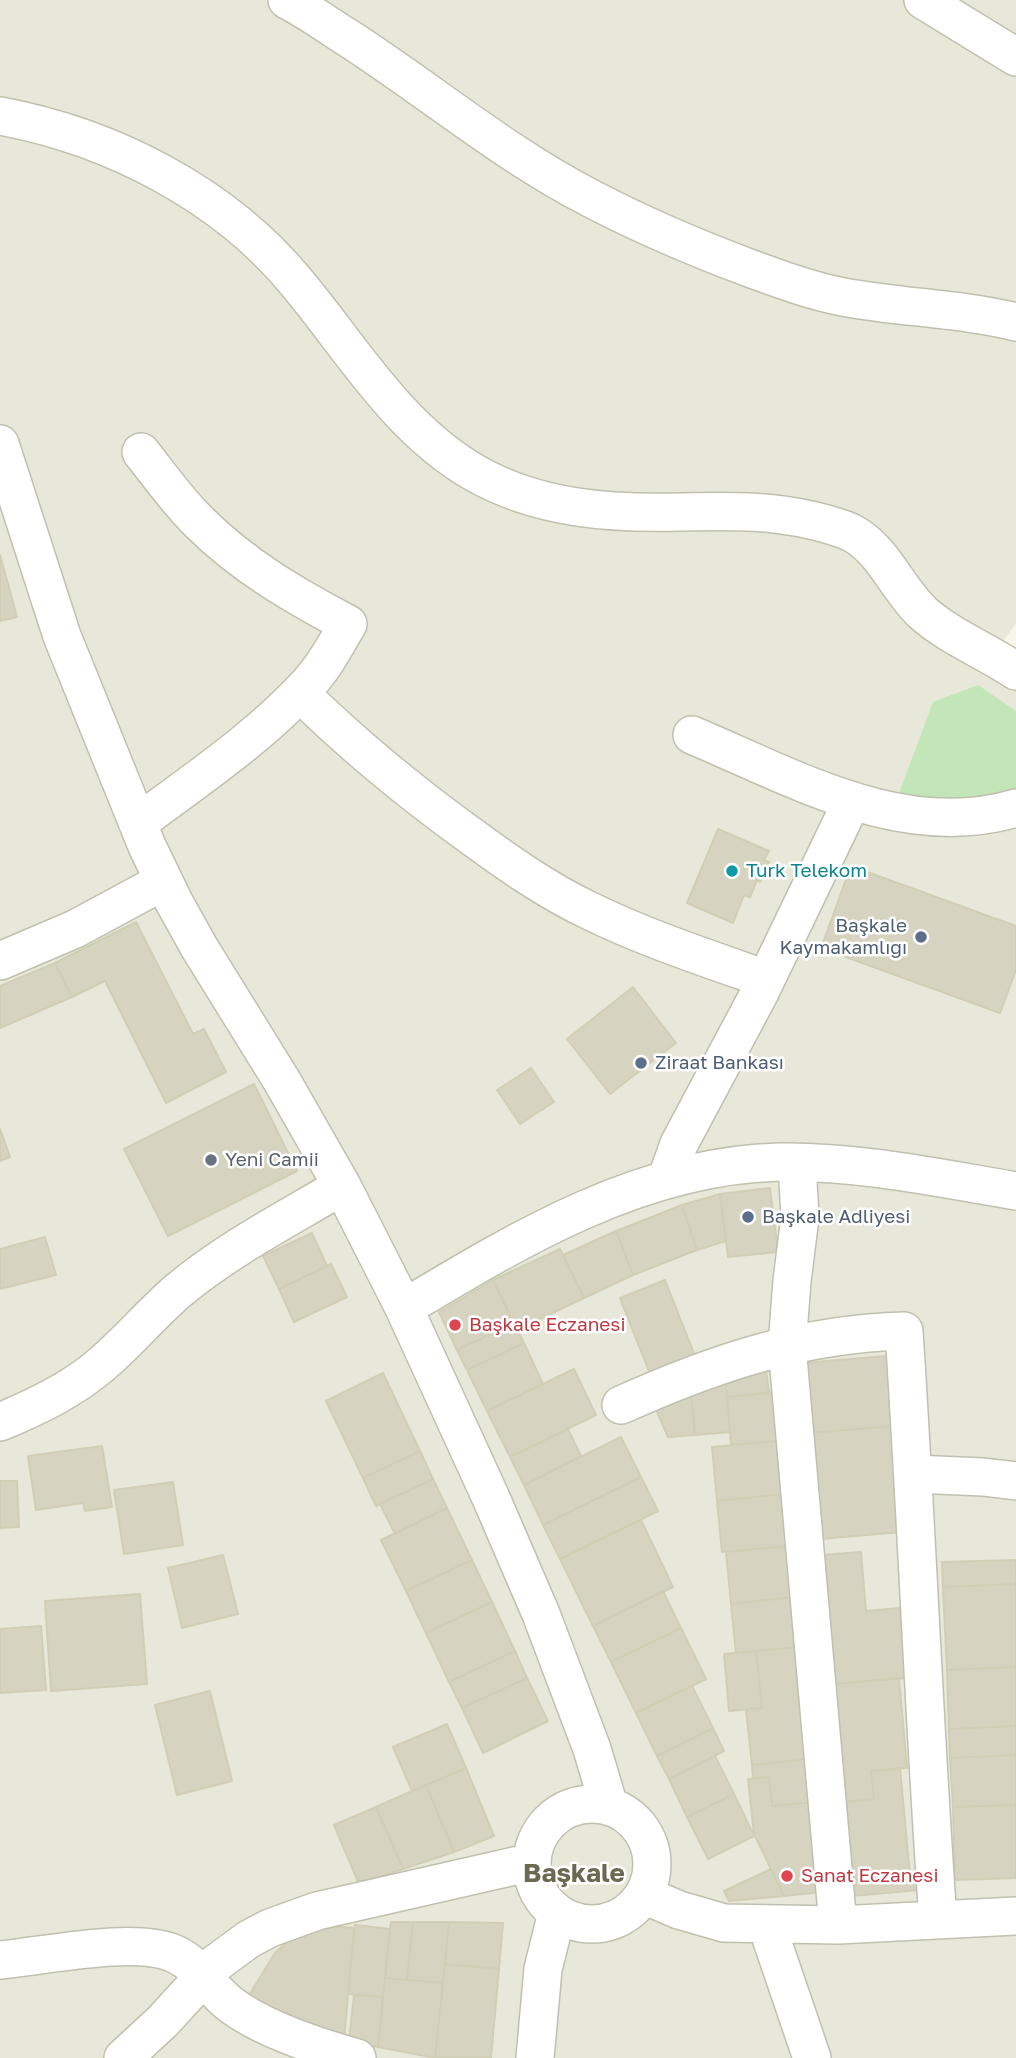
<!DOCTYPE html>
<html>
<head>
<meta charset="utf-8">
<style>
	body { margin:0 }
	canvas { display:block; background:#f5f5eb }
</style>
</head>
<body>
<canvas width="1016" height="2058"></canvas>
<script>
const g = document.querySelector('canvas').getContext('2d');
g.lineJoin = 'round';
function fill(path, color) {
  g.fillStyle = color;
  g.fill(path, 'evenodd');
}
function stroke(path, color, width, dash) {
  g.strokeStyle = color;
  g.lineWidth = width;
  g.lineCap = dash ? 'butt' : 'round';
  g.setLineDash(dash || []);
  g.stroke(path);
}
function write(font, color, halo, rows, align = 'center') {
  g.font = font + ' "Golos Text",sans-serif';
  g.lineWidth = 5;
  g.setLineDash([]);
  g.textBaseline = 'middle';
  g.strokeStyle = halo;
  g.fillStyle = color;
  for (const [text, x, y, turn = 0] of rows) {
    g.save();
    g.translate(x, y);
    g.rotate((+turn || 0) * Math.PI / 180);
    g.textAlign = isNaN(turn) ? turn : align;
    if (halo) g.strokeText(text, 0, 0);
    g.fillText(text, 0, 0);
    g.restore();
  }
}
fill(new Path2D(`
	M0,0H1016V623L993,656L1016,671V2058H0Z`), '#e8e8da');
fill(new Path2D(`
	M978,685L1016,711V790L985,801L933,805L898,796L933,702Z`), '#c2e6b7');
const building = new Path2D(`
	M0,555L17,617L0,621Z
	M718,829L769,851L764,860L769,862L760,882L757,880L750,897L744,895L733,923L687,903Z
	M851,866L1016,926V970L1000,1013L821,948Z
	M136,922L193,1034L204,1029L226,1072L166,1103L105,981L72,997L55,963Z
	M55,963L72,997L0,1028V986Z
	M633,987L676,1043L610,1094L567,1039Z
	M531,1068L554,1102L520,1124L497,1090Z
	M254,1084L297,1171L168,1236L124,1149Z
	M0,1129L10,1157L0,1161Z
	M770,1188L778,1252L728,1257L720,1194Z
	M720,1194L726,1241L697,1250L682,1205Z
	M682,1205L697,1250L633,1275L616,1231Z
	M616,1231L633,1275L584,1298L563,1255Z
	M312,1233L327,1266L279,1289L263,1256Z
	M45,1237L56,1275L0,1289V1249Z
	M560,1249L584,1298L517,1330L493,1280Z
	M331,1264L347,1297L294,1322L279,1289Z
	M493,1280L514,1323L457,1350L439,1312Z
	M665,1280L697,1361L652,1379L620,1298Z
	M514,1323L524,1343L467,1370L457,1350Z
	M524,1343L543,1384L487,1411L467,1370Z
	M886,1356L892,1426L811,1433L804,1363Z
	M574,1369L596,1415L510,1457L487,1411Z
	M766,1369L769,1393L727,1397L725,1374Z
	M383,1373L420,1451L363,1478L326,1401Z
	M725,1374L730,1432L695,1435L690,1385Z
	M690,1385L695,1435L668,1437L653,1402Z
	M772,1392L777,1441L731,1445L727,1397Z
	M892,1426L902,1532L820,1539L811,1433Z
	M568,1429L581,1456L524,1485L510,1457Z
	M621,1437L641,1477L543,1525L524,1485Z
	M777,1441L783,1494L717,1501L712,1447Z
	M102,1446L112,1507L85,1511L83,1503L36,1510L28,1456Z
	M420,1451L433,1479L376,1506L363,1478Z
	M641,1477L658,1511L560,1559L543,1525Z
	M433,1479L447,1508L395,1534L380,1504Z
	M0,1481H17L19,1527L0,1528Z
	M173,1482L183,1545L124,1554L114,1490Z
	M783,1494L788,1546L722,1552L717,1501Z
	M447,1508L472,1560L406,1591L381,1540Z
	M641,1520L673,1587L593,1626L560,1559Z
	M788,1546L793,1597L731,1604L726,1552Z
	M861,1552L866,1611L900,1608L906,1678L833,1684L822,1555Z
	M223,1555L238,1614L182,1628L168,1568Z
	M472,1560L492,1602L426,1633L406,1591Z
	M1016,1560V1584L943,1587L942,1562Z
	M1016,1584V1667L947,1670L943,1587Z
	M663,1591L681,1628L611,1662L593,1626Z
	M140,1594L147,1684L51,1691L45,1601Z
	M793,1597L798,1647L736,1653L731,1604Z
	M492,1602L515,1651L449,1682L426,1633Z
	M41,1626L46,1690L0,1693V1629Z
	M681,1628L706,1679L636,1713L611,1662Z
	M798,1647L809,1759L752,1765L746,1709L762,1708L756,1651Z
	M515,1651L527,1678L462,1708L449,1682Z
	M756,1651L762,1708L729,1711L724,1654Z
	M1016,1667V1726L949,1729L947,1670Z
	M527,1678L548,1721L483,1753L462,1708Z
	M899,1678L907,1768L871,1771L874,1799L844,1802L833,1684Z
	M692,1686L713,1728L657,1756L636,1713Z
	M210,1691L232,1781L177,1795L155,1705Z
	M447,1724L466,1768L412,1791L393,1747Z
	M1016,1726V1755L950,1758L949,1729Z
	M713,1728L724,1751L669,1779L657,1756Z
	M1016,1755V1805L953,1807L950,1758Z
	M715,1756L734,1794L687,1817L669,1779Z
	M809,1759L814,1802L772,1806L769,1777L753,1779L752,1765Z
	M466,1768L494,1836L454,1852L426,1785Z
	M900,1768L910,1875L851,1880L844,1802L874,1799L871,1771Z
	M769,1777L772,1806L814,1802L823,1892L784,1896L754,1834L748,1779Z
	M426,1785L454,1852L403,1869L376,1807Z
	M734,1794L754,1836L708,1859L687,1817Z
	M1016,1805V1878L955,1880L953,1807Z
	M376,1807L403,1869L359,1884L334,1825Z
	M771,1869L784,1896L729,1901L724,1891Z
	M919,1874L920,1890L852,1896L851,1880Z
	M391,1922H413L407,1980L385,1978Z
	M413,1922H449L443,1983L407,1980Z
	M449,1922L503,1923L499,1969L445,1964Z
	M355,1925L390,1929L383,1997L348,1994Z
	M327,1926L354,1928L344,2040L291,2020L292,2016L248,1997L275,1953L286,1943L297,1936Z
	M445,1964L499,1969L491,2058H435Z
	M385,1978L443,1983L435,2058L378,2047Z
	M354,1995L383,1997L378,2047L349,2041Z`);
fill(building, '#d6d4c1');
stroke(building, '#d0ceb5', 2);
const minor = new Path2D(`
	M287,0C307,10 326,24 345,36C428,89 504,154 592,199C644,226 698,249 752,269C782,280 812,291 843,297C901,308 959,308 1016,322
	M923,0L1016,57
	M0,116C112,137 224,194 297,283C352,349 398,429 475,473C538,509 611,514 682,512C728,511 770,510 815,521C827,524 839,527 850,532C883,548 897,589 923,613C950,637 986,651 1016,671
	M0,444L62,636L147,846L174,902L199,947L282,1081L342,1186L404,1308L491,1498L541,1614L592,1749L609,1806
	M300,693C353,745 410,792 471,836C508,863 546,890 588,910C645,938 706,958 766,979
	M692,735C792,777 904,842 1016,808
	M138,823C197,779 260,737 309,683C325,666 336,644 348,624C295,596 243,566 200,523C178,502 160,476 141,452
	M0,961L75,929L164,881
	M797,1163L800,1217L792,1281L787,1346L838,1925
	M666,1180L679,1144L760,992L852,801
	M404,1308C519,1239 641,1165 780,1162C858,1161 939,1178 1016,1191
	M621,1405C715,1363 800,1334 904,1331C917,1528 924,1724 938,1920
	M0,1422C36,1407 72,1390 102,1364C129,1341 152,1313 179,1290C228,1249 287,1219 342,1186
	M914,1474L983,1477L1016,1481
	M532 1864a60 60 0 1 1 120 0a60 60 0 1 1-120 0Z
	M644,1895L679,1910L724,1923L838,1925L1016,1916
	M767,1926L812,2058
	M0,1960C45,1956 134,1936 175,1954C198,1964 210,1989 230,2004C262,2029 318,2047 357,2058
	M123,2058L163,2021L215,1964L249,1939L270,1928L317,1911L532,1862
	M535,2058L543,1969L557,1913`);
stroke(minor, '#c0c0ae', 40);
stroke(minor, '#fff', 37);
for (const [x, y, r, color] of [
	[732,871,7,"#0f9aa8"],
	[921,937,7,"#5c6f8a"],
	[641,1063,7,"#5c6f8a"],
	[211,1160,7,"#6b7280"],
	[748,1217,7,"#5c6f8a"],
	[455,1325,7,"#e0444e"],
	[787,1876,7,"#e0444e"]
]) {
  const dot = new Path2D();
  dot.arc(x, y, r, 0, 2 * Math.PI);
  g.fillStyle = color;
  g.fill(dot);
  stroke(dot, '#fff', 2.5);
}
write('19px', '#0d838f', '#fff', [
	["Turk Telekom",746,871]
], 'left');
write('19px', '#4e5e75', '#fff', [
	["Başkale",907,926,"right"],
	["Kaymakamlığı",907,948,"right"],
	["Ziraat Bankası",655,1063],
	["Başkale Adliyesi",762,1217]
], 'left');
write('19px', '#5b616d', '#fff', [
	["Yeni Camii",225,1160]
], 'left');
write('19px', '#be3a42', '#fff', [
	["Başkale Eczanesi",469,1325],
	["Sanat Eczanesi",801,1876]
], 'left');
write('bold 26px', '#6b6951', '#fff', [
	["Başkale",574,1874]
]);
</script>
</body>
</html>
